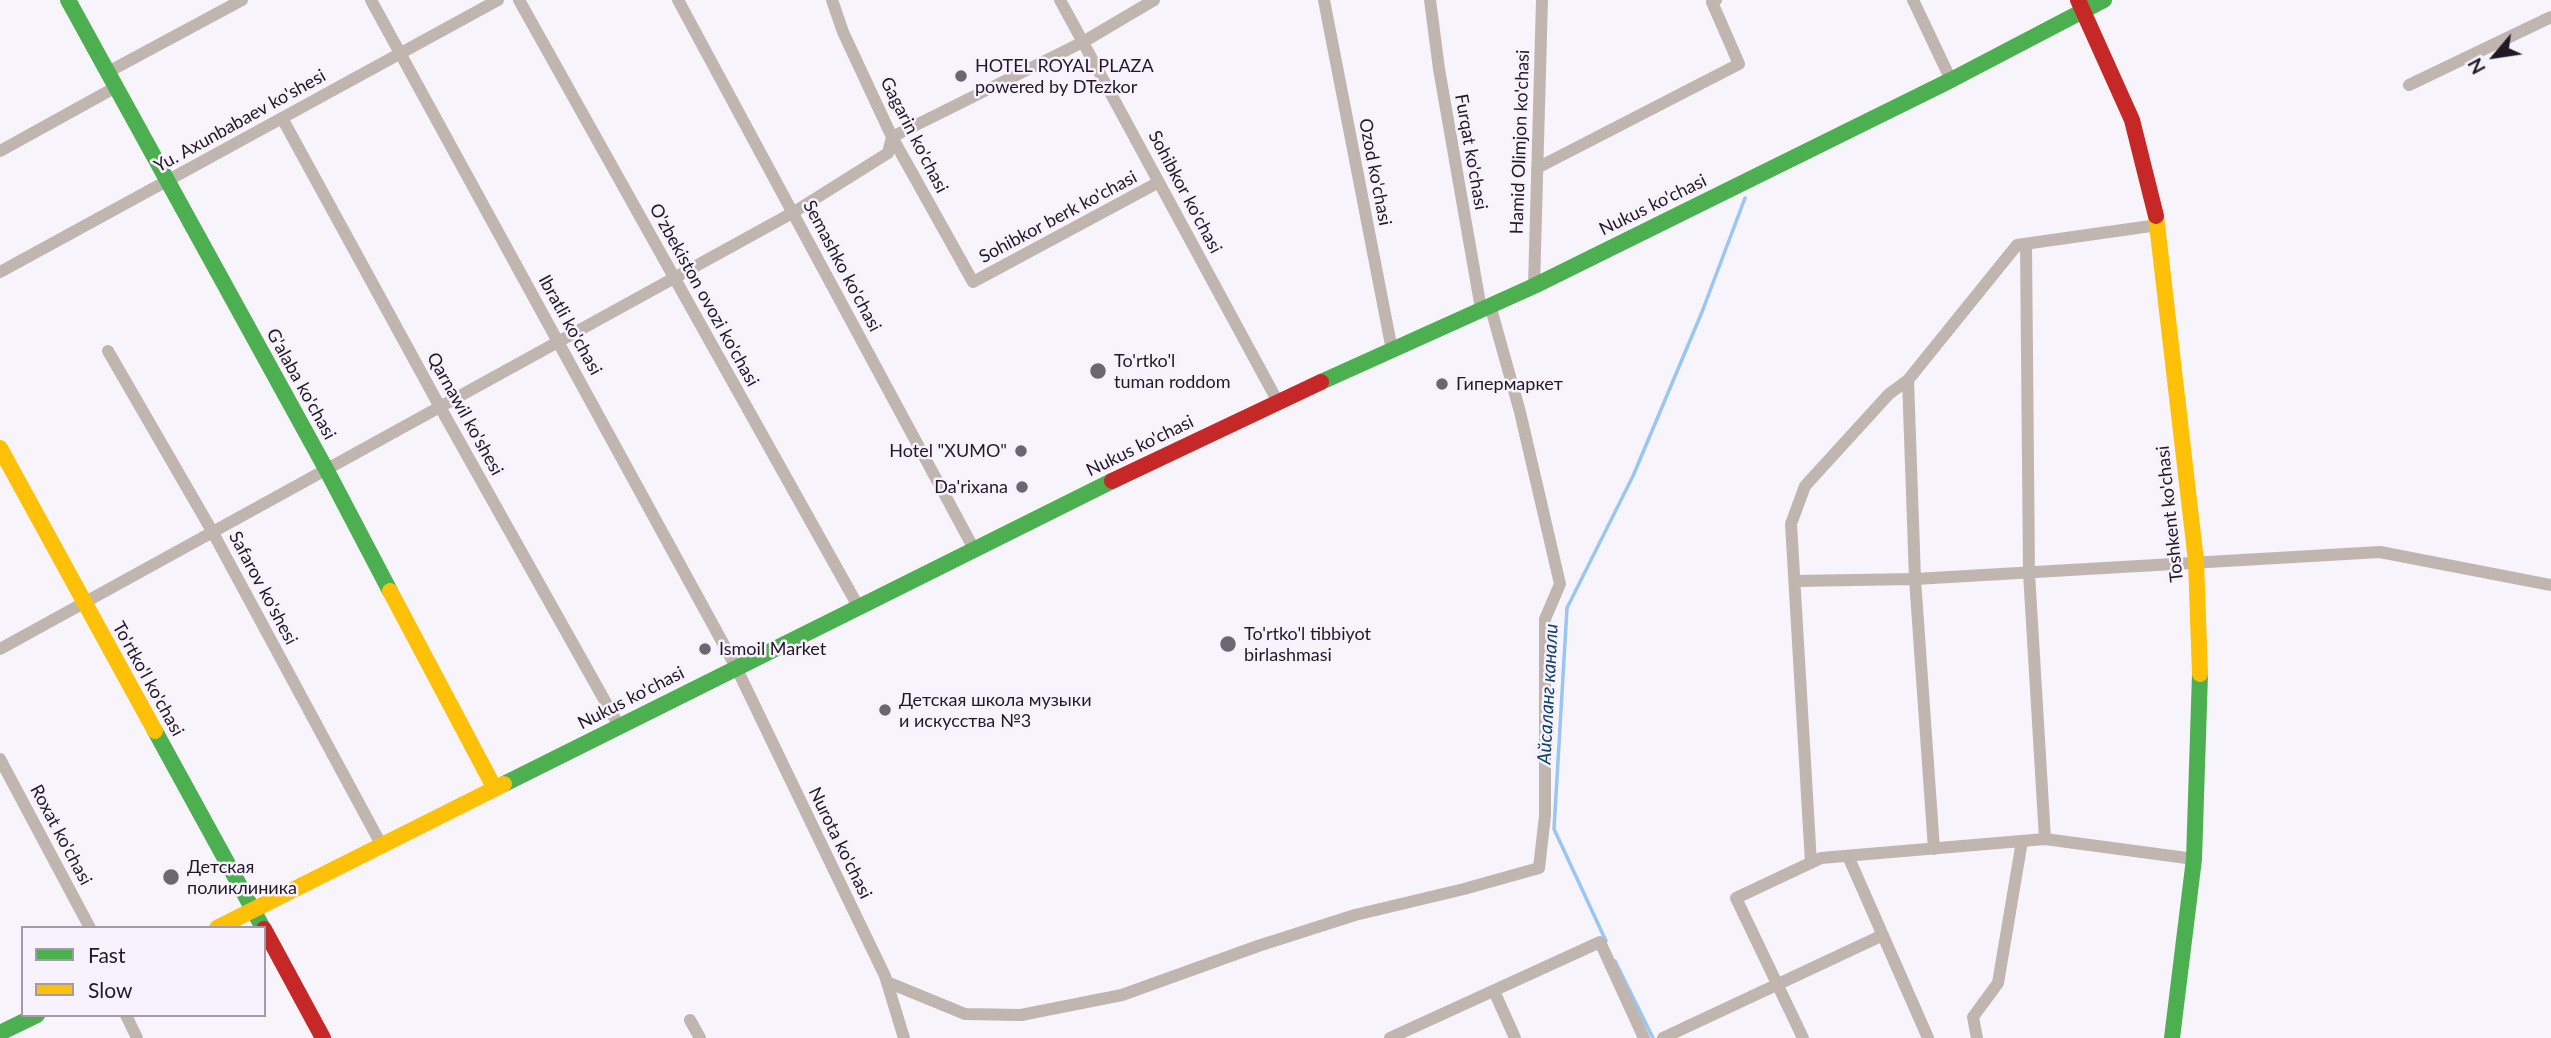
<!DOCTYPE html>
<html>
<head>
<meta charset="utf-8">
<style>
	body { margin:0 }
	#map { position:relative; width:2551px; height:1038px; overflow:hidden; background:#f8f4fb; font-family:Lato,sans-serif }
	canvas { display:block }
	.legend { position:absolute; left:21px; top:926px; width:245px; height:91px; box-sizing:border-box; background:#f8f1fe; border:2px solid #a29ba8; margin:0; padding:9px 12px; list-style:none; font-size:21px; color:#211a26 }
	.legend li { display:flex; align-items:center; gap:14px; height:35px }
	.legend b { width:35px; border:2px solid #a29ba8 }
	.north { position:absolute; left:2460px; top:21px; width:70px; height:70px; -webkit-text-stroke:5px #f8f1fe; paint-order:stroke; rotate:241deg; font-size:19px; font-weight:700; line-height:28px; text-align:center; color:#211a26 }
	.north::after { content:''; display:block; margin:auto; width:24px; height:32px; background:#211a26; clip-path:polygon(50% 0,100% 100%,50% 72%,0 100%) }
</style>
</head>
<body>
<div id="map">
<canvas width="2551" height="1038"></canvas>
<ul class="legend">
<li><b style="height:9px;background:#4caf50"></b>Fast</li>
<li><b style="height:9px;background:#ffc107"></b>Slow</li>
</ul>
<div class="north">N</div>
</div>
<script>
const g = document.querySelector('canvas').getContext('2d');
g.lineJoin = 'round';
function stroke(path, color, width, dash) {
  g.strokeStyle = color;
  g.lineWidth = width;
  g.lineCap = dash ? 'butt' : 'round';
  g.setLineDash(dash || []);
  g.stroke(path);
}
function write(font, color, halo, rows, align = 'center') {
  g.font = font + ' Lato,sans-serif';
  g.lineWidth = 5;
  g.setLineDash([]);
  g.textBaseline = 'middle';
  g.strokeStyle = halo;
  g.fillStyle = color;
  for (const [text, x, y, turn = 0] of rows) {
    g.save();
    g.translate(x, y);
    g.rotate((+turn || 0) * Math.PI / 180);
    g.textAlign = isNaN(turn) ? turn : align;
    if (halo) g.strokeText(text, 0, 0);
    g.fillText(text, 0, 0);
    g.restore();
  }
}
stroke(new Path2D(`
	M1606,941L1554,829L1567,608L1633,476L1702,312L1745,198
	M1615,961L1653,1038`), '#99c6f3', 3.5);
stroke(new Path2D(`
	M371,0L736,667L885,976L904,1038
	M519,0L858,606
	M678,0L974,549
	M832,0L843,32L892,137L973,282L1159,182
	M1060,0L1278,402
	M1324,0L1392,350
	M1430,0L1439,69L1481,309
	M1913,0L1951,80
	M108,72L242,0
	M2409,85L2551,17
	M282,118L440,407L619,726
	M0,151L116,87
	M1537,168L1739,64L1712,2L1716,0
	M2026,244L2029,573L2045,839
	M0,272L498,0
	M1534,286L1542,0
	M108,351L212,531L382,846
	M1795,581L1915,579L2380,552L2551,585
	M0,649L794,212L888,153L892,137L1083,42L1154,0
	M0,759L90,928
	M1934,849L1915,579L1908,380L2017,245L2158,225
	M1848,856L1928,1038
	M1811,863L1791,524L1805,486L1889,394L1908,380
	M887,982L965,1014L1021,1015L1122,995L1258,946L1355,915L1464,889L1539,868L1545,816V619L1560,584L1520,412L1490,305
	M1494,991L1515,1038
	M126,1015L137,1038
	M690,1020L700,1038
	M1390,1038L1600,942L1644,1038
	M1663,1038L1883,935
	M1803,1038L1736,898L1821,858L2045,839L2194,859
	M1977,1038L1973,1017L1998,983L2022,841`), '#c1b5af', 12);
stroke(new Path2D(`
	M68,0L326,469L390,591
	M1321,382L1534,286L1951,80L2104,0
	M155,731L263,928
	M504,784L1112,481
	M0,1033L37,1015
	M2172,1038L2194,859L2200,674`), '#4caf50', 16);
stroke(new Path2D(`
	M2156,216L2196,561L2200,674
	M0,448L155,731
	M390,591L495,789
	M217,928L504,784`), '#ffc107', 16);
stroke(new Path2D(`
	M2078,0L2132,120L2156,216
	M1112,481L1321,382
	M264,929L323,1038`), '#c62828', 16);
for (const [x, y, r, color] of [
	[961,76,7,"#6c6671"],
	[1098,371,9,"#6c6671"],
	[1442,384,7,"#6c6671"],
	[1021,451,7,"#6c6671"],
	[1022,487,7,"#6c6671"],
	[1228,644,9,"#6c6671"],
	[705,649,7,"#6c6671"],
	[885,710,7,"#6c6671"],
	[171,877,9,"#6c6671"]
]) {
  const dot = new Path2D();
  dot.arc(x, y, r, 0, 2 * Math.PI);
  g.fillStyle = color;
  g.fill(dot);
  stroke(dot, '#f8f1fe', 2.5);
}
write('18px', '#211a26', '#f8f1fe', [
	["HOTEL ROYAL PLAZA",975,66],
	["powered by DTezkor",975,87],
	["To'rtko'l",1114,361],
	["tuman roddom",1114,382],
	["Гипермаркет",1456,384],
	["Hotel \"XUMO\"",1007,451,"right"],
	["Da'rixana",1008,487,"right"],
	["To'rtko'l tibbiyot",1244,634],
	["birlashmasi",1244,655],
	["Ismoil Market",719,649],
	["Детская школа музыки",899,700],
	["и искусства №3",899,721],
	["Детская",187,867],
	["поликлиника",187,888]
], 'left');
write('18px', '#211a26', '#f8f1fe', [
	["Yu. Axunbabaev ko'shesi",240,121,-29],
	["Gagarin ko'chasi",914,135,63],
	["Hamid Olimjon ko'chasi",1520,142,-88],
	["Furqat ko'chasi",1471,152,80],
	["Ozod ko'chasi",1375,172,79],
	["Sohibkor ko'chasi",1185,192,62],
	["Nukus ko'chasi",1653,205,-26],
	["Sohibkor berk ko'chasi",1058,217,-28],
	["Semashko ko'chasi",842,266,62],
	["O'zbekiston ovozi ko'chasi",704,295,61],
	["Ibratli ko'chasi",570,325,61],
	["G'alaba ko'chasi",301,384,61],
	["Qarnawil ko'shesi",465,414,61],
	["Nukus ko'chasi",1140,446,-26],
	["Toshkent ko'chasi",2170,514,-96],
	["Safarov ko'shesi",263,588,62],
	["To'rtko'l ko'chasi",148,679,61],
	["Nukus ko'chasi",631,698,-27],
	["Roxat ko'chasi",61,835,62],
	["Nurota ko'chasi",840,843,64]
]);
write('italic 19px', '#104269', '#f8f1fe', [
	["Айсаланг канали",1548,694,-87]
]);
</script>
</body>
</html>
